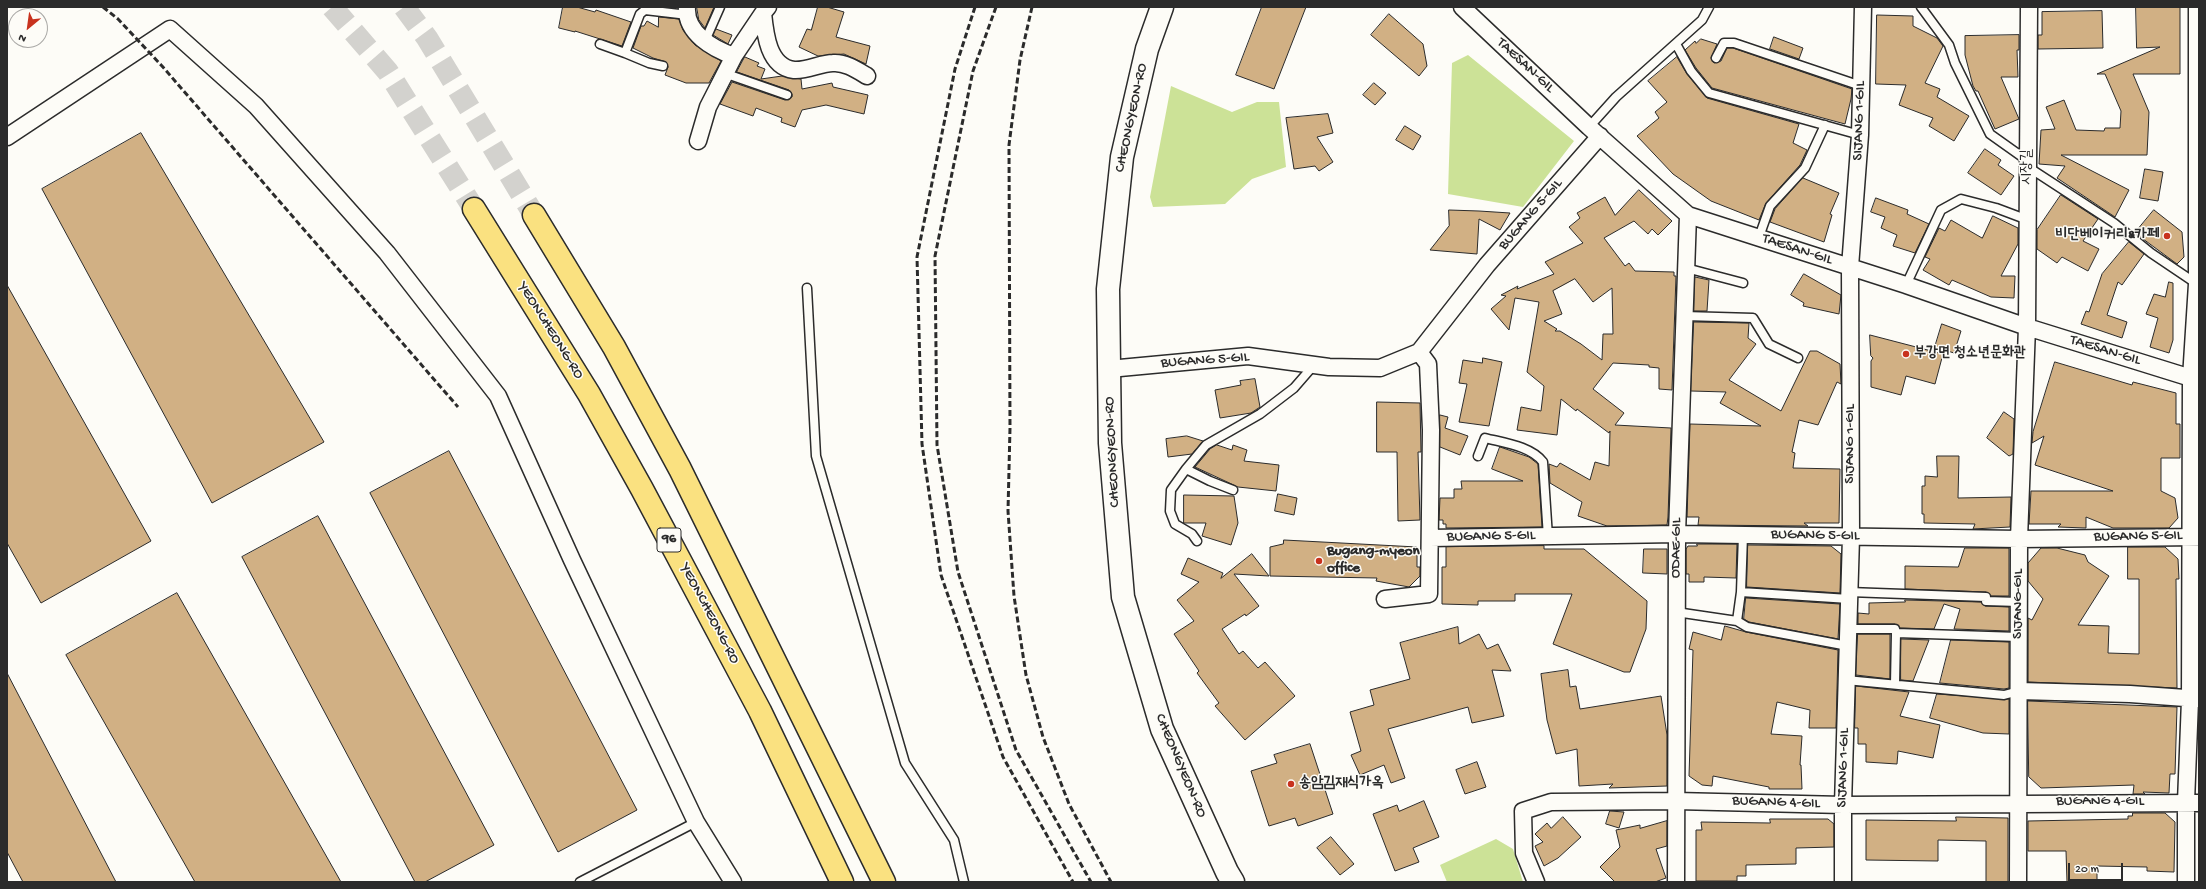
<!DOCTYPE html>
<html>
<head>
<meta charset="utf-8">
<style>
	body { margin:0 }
	#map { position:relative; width:2206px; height:889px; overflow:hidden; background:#fdfcf7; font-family:"Gochi Hand",sans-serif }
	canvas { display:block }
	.frame { position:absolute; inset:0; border:8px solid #2b2b2b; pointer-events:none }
	.north { position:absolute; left:8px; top:8px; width:40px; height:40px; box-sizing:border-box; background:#fdfcf7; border:1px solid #a9a8a5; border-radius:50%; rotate:209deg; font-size:11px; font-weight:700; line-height:16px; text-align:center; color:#2b2b2b }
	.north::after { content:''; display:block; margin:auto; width:14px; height:18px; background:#c8321e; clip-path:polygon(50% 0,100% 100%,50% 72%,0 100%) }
	.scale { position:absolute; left:2068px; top:863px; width:55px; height:18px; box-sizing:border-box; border:2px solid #2b2b2b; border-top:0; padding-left:5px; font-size:12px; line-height:14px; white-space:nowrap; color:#2b2b2b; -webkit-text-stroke:3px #fdfcf7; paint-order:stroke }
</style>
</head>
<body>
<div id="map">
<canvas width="2206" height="889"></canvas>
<div class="frame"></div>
<div class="north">N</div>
<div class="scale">20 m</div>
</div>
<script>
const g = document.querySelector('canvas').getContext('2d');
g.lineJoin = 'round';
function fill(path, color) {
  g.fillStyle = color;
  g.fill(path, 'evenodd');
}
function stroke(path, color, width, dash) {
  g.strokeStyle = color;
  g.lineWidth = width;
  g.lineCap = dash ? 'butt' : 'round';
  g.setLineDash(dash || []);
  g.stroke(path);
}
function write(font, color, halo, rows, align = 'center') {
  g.font = font + ' "Gochi Hand","Poor Story",sans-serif';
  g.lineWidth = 3;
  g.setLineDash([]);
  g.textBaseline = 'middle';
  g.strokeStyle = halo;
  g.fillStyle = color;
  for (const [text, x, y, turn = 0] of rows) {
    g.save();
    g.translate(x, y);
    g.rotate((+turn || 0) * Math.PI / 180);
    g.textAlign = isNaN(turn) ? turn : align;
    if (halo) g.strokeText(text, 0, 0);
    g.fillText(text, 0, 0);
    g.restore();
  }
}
fill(new Path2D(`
	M1468,55L1574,141L1523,207L1448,194L1452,63Z
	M1171,86L1232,112L1257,102H1279L1286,167L1252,179L1225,204L1153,207L1150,197Z
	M1496,839L1513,849L1523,882H1447L1440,865Z`), '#cce297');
const building = new Path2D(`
	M563,7H577L595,12L596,10L631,22L622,46L575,31V32L559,28Z
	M697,7H714L705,28L699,20Z
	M818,7H827L844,12L836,37L870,46L866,64L844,54L818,56L799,47L807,29L811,30Z
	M1262,7H1306L1274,89L1236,75Z
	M2136,7H2180V74H2133L2149,112L2147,155H2061L2129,190L2115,217L2057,178L2065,166L2039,164L2041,130L2055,129L2046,107L2064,100L2076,130L2104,131L2105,128H2120L2121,111L2105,74H2097L2160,47L2137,48Z
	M2102,11L2103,48L2038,49V35H2042V12Z
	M1389,14L1423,44L1427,66L1419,76L1371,35Z
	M1877,15L1913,16V26L1937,38L1943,46L1925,83L1940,89L1937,97L1969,116L1954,141L1929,126L1933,118L1899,105L1906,85L1876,84Z
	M659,17L679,19L683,30L695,45L721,61L709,83H686L665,75L668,67L666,62L653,58L633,48L641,26H644L647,21L658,27Z
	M716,29L732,35L728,44L713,35Z
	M2019,35V50H2017L2018,77H2001L2019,119L1995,129L1978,91H1976L1973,86L1965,55V36Z
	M1774,37L1803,48L1799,59L1770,49Z
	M1701,39L1717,44L1711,58L1714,63L1721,61L1727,48H1733L1852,89L1851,99L1845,124L1712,88L1696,68L1685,50L1695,41L1696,43Z
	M745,57L759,63L757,66L765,69L761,79L782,76L801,79L802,89L832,83L833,87L868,95L864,114L826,105L802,110L795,127L781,122L782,118L756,108L753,116L720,104L732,82L785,100L792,97V94L789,90L737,72Z
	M1677,57L1687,74L1707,98L1799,124L1793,143L1807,150L1800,165L1766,203L1759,220L1711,201L1673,174L1637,136L1659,118L1655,112L1667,102L1648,81Z
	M1374,83L1386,93L1375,105L1363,95Z
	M1328,114L1333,133L1317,137L1333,162L1319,171L1315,166L1294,169L1286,118Z
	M1405,126L1421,136L1413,150L1396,140Z
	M141,133L324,442L212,503L42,189Z
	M1985,149L2001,160L1998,165L2014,176L2001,195L1968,173Z
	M2145,169L2163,172L2158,201L2140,198Z
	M1803,178L1839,193L1830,214L1832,215L1824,242L1770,222L1775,209Z
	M1639,190L1672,221L1658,235L1652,229L1648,234L1634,221L1604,238L1625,266L1629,263L1635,271L1674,272V276H1676L1672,390L1659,389V368L1649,367V365L1613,363L1593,389L1624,413L1615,425L1671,428L1668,517L1667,525L1607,526L1578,516L1582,502L1550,483L1549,464L1557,467L1560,463L1590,480L1595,462L1609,466L1610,431L1609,433L1577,409L1576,411L1561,399L1557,435L1517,430L1521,407L1541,411L1544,386L1527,372L1539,302L1515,298L1509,330L1491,309L1506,296L1501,295L1518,286L1517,289L1554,274L1545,262L1583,243L1569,227L1580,218L1577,213L1605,197L1615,215ZM1575,279L1593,302L1612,288L1613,334H1603L1602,360L1581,344L1560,331H1555L1557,329L1544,321L1562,314L1553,291Z
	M2061,195L2098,219L2083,241L2099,249L2088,271L2062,257L2057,263L2037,249V230Z
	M1876,198L1908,210L1907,214L1929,224L1915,253L1893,246L1897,235L1881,228L1885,217L1871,212Z
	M1449,210L1479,211L1510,213L1500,230L1479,219L1477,254L1430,250L1449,226Z
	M2154,210L2182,232L2184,257L2177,264L2135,233Z
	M1993,216L2018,228V244L2001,276H2015L2014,298L1991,297L1952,280L1949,285L1923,270L1930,259L1925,257L1939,228L1945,231L1951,220L1982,238Z
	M2129,242L2144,254L2122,285L2118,282L2107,315L2127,322L2122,338L2081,324L2086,311L2089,312L2102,274Z
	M1804,274L1841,295L1839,314L1803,306L1804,303L1791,295Z
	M1695,277L1709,280L1707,311H1694Z
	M2169,282L2173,283V340L2169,353L2150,347L2158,318L2146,314L2154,294L2165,297Z
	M7,285L151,541L41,603L7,543Z
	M1694,322L1749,323L1748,338L1756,344L1729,380L1781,411L1810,351H1817L1840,364L1841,384L1837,382L1818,425L1799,420L1792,452L1795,453L1793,468L1840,469L1839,523H1804L1808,526L1698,525L1699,517H1687L1690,424L1761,426L1720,403L1726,392L1691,391Z
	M1942,324L1961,331L1954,353L1935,347Z
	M1870,335L1943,354L1935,384L1906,376L1901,395L1871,387V361L1873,358L1871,356Z
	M1483,358L1502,362L1489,426L1459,422L1467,384L1459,383L1463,360L1482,363Z
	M2055,362L2132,385L2133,382L2176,393V424H2180V458H2161V491L2175,498L2178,518L2169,528H2113L2086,517V528L2058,527L2061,524H2029L2031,491H2113L2035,465L2044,436L2032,443L2033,432Z
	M1255,379L1260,407L1251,413L1220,418L1215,390L1241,385L1240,381Z
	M1377,402L1420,403L1421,452H1418L1420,520L1398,521L1397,452H1377Z
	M2004,412L2014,419L2013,454L2009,456L1987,438Z
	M1440,415L1448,417L1445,428L1468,436L1460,455L1440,447Z
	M1187,436L1203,441L1192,454L1168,457L1166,439Z
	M1217,445L1232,450L1233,445L1247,450L1244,461L1279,465L1276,491L1238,487L1195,467L1210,449Z
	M1500,447L1529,457L1538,464L1542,527L1446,528V524H1443V520H1439L1440,498H1454V489H1462L1461,481H1523L1492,469Z
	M449,451L637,810L558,852L370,493Z
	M1937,456H1959L1958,498L2011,497L2010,527L1973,529L1975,524L1924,523V514H1922V486H1925V476L1937,477Z
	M1278,494L1297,498L1294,515L1275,511Z
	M1184,495L1234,496L1238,523L1231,545L1202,536L1206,523H1184Z
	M318,516L494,845L425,882H415L242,557Z
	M1284,540L1417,547V567H1420V576L1409,587L1376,581L1377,578L1270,576V547L1283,544Z
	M1697,544H1737L1736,578L1704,577V582H1689V574H1686V549L1688,546H1697Z
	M1748,545L1831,546L1841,554L1840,593L1747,587Z
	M1544,546V549H1584L1647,601L1646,629L1630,672H1624L1553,644L1572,594H1515V601H1478V605L1442,604V567H1446V547Z
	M2128,547H2165L2178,559L2179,579H2176L2177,688L2028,682V618L2032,620L2043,599L2028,581V563L2041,548H2057L2085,555L2088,562L2109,576L2078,625L2109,626L2108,653L2139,654V579H2128Z
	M1965,548H2009V596H1991L1986,592L1905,589V566L1958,567Z
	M1644,549H1667V574L1643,573Z
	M1252,554L1269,576L1234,574L1259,606L1246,616L1245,614L1222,629L1239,654L1243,651L1258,668L1265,662L1295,696L1245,740L1215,706L1219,703L1197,673L1199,671L1174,634L1194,621L1177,600L1199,582L1181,574L1188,558L1223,573L1221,578Z
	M177,593L341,882H195L66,655Z
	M1746,598L1840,604L1838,639L1749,622L1744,619Z
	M1905,600L1981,602L1985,606L2009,607V631L1954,629L1960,609L1944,604L1934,629L1900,628L1895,624H1858V613L1869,614V603L1905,602Z
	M1725,626L1746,632L1838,650L1836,728H1809L1810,710L1777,702L1771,734L1802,736L1800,765H1801L1802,789H1769V787L1713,776L1712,786L1702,785L1689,776L1693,650L1689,649L1693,632L1721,640Z
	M1458,627L1459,644L1479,634L1487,649L1498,644L1511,671L1492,670L1504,716L1472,723L1468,707L1388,729L1405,778L1391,783L1384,765L1360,775L1351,755L1361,751L1350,712L1374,705L1370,690L1410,679L1400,643Z
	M1858,634H1890V679L1856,675Z
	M1901,639L1929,640L1913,681L1901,680Z
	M1951,640L2009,642V688L2004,689L1940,683Z
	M1568,670L1570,687L1576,686L1580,709L1661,696L1667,735V786L1609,788L1613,784L1579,786L1577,749L1556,754L1547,720L1541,674Z
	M7,673L116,882H23L7,852Z
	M1856,686L1909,692L1900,716L1940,725L1933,758L1898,751L1897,764L1866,762V744H1858V728H1855Z
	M1937,694L2009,699V734L1983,733L1930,718Z
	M2028,701L2177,707L2175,774H2170L2169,793L2143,792L2145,794H2133L2134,785L2041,788L2029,777Z
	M1310,744L1333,814L1298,826L1295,818L1269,826L1251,771L1277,763L1274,755Z
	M1477,762L1486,787L1465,794L1456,770Z
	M1424,801L1439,837L1413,848L1419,862L1395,871L1373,814L1397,805L1399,811Z
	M1610,811L1624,812L1619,828L1606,824Z
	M2133,813H2165L2175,822L2174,872L2147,871V867L2097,866V882H2067L2066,851H2028V821L2128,819V816H2132Z
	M1563,817L1581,837L1558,858L1544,866L1535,846L1543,842L1535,834L1547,823L1551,828Z
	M1956,817L2008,818V882H1986V841L1938,840V861L1866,860V820L1956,821Z
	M1770,819H1828L1834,824V847L1796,848V864L1746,865V876H1737V881H1696V830H1702L1701,822L1770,823Z
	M1667,821V846L1656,849L1666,878L1655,882H1615L1600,867L1620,847L1616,830L1640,825V828Z
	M1331,837L1354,864L1340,875L1317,848Z`);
fill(building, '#d1b084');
stroke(building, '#2b2b2b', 1);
stroke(new Path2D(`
	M332,7L388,72L474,209
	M404,7L427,38L534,215`), '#d3d2ce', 22, [22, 11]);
const lane = new Path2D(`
	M1921,7L1949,45L1955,63L1990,134L2028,161
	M705,41L720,7
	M600,44L625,53
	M1676,44L1691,71L1709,93L1860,135
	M1716,58L1724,43H1734L1861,86
	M663,66L649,63L625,53L640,14L645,10L688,15
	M724,73L787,95
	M1589,127L1616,97L1702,20L1709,7
	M2028,167L2114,223L2151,253L2197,284
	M1759,237L1770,206L1805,168L1825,125
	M1686,268L1743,283
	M1906,285L1941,210L1961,199L1996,208L2028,220
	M807,288L816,456L905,763L954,840L964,882
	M1684,316L1753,318L1769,344L1798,358
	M1478,456L1485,438C1504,443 1531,446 1543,462L1548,537
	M1186,469L1171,490L1170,511L1175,524L1192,534L1197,541
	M1233,490L1210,481L1186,469L1206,445L1260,414L1294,388L1314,365
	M1743,535L1741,592L1849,599
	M1741,592L1737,621L1747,627L1848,646
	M1849,592L1986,597V601L2019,602
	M1676,612L1737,621
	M1848,629H1895L1896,633L2019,637
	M1846,680L2004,695L2019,691
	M1895,684L1896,633
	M580,882L696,822`);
const street = new Path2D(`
	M687,7C685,33 713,49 734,56L763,13
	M768,7L763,13C765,33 768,67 794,70C807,71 821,63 833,63C845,62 857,70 867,76
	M1462,7L1589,127L1688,215L1906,285L2027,327L2191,378L2199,379
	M7,137L170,29L256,106L387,253L498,396L572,560L696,822L733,882
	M698,141L708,107L734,56
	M1109,369L1248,356L1329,367L1380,368L1419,352L1487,265L1600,136
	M1430,538L1677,534L2019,539L2199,537
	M1385,599L1429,594L1431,430L1428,364L1419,352
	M2019,691L2130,694L2199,699
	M1536,882L1524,853L1523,811L1551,802L1676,801L1843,805L2199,803
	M1676,882L1677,534L1688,215
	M1843,882V805L1851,537L1850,267L1860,135L1863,7
	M2018,882L2019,539L2027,327L2029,7
	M2186,882V802L2190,700L2191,378L2197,284V7`);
const secondary = new Path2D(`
	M1162,7L1147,49L1122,157L1108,289L1110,443L1123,597L1162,729L1227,872L1233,882`);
const highway = new Path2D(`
	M474,209L589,394L642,489L760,711L842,882
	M534,215L614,347L680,469L884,882`);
stroke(lane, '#2b2b2b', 11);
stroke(street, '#2b2b2b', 19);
stroke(secondary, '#2b2b2b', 25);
stroke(highway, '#2b2b2b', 25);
stroke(lane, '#fdfcf7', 8);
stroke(street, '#fdfcf7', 16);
stroke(secondary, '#fdfcf7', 22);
stroke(highway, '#fae180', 22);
stroke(new Path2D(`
	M103,7L118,19L162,66L458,407
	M975,7L955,69L917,257L922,444L941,575L1003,757L1073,882
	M996,7L973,71L935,256L937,445L958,572L1016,750L1091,882
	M1032,7L1020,60L1009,145L1010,428L1008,511L1014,596L1026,675L1043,737L1069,804L1111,882`), '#2b2b2b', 3, [6, 3]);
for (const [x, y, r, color] of [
	[2167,236,4,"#c8321e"],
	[1906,354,4,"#c8321e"],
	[1319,561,4,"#c8321e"],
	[1291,784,4,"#c8321e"]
]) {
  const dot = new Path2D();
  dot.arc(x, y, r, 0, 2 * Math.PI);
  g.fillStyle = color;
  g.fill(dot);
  stroke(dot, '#fdfcf7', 1.5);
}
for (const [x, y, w] of [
	[669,540,24]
]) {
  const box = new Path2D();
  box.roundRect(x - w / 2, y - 12, w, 24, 3);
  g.fillStyle = '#fdfcf7';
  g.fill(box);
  stroke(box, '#2b2b2b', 1);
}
write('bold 14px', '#2b2b2b', null, [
	["96",669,540]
]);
write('15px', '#2b2b2b', '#fdfcf7', [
	["TAESAN-GIL",1525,66,43],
	["CHEONGYEON-RO",1132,118,-78],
	["SIJANG 1-GIL",1860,121,-88],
	["시장길",2028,167,-90],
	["BUGANG 5-GIL",1531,215,-49],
	["TAESAN-GIL",1797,250,18],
	["YEONCHEONG-RO",550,331,58],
	["TAESAN-GIL",2105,351,17],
	["BUGANG 5-GIL",1205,361,-4],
	["SIJANG 1-GIL",1851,444,-90],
	["CHEONGYEON-RO",1113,452,-93],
	["BUGANG 5-GIL",1815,536,1],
	["BUGANG 5-GIL",1491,537,-1],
	["BUGANG 5-GIL",2138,537,-1],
	["ODAE-GIL",1677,548,-89],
	["SIJANG-GIL",2019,604,-90],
	["YEONCHEONG-RO",709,614,62],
	["CHEONGYEON-RO",1180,766,67],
	["SIJANG 1-GIL",1844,768,-88],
	["BUGANG 4-GIL",2100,802],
	["BUGANG 4-GIL",1776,803,2]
]);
write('bold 15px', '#2b2b2b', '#fdfcf7', [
	["비단베이커리&카페",2159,236,"right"],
	["부강면 청소년문화관",1914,354],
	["Bugang-myeon",1327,552],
	["office",1327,569],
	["송암김재식가옥",1299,784]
], 'left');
</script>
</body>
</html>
